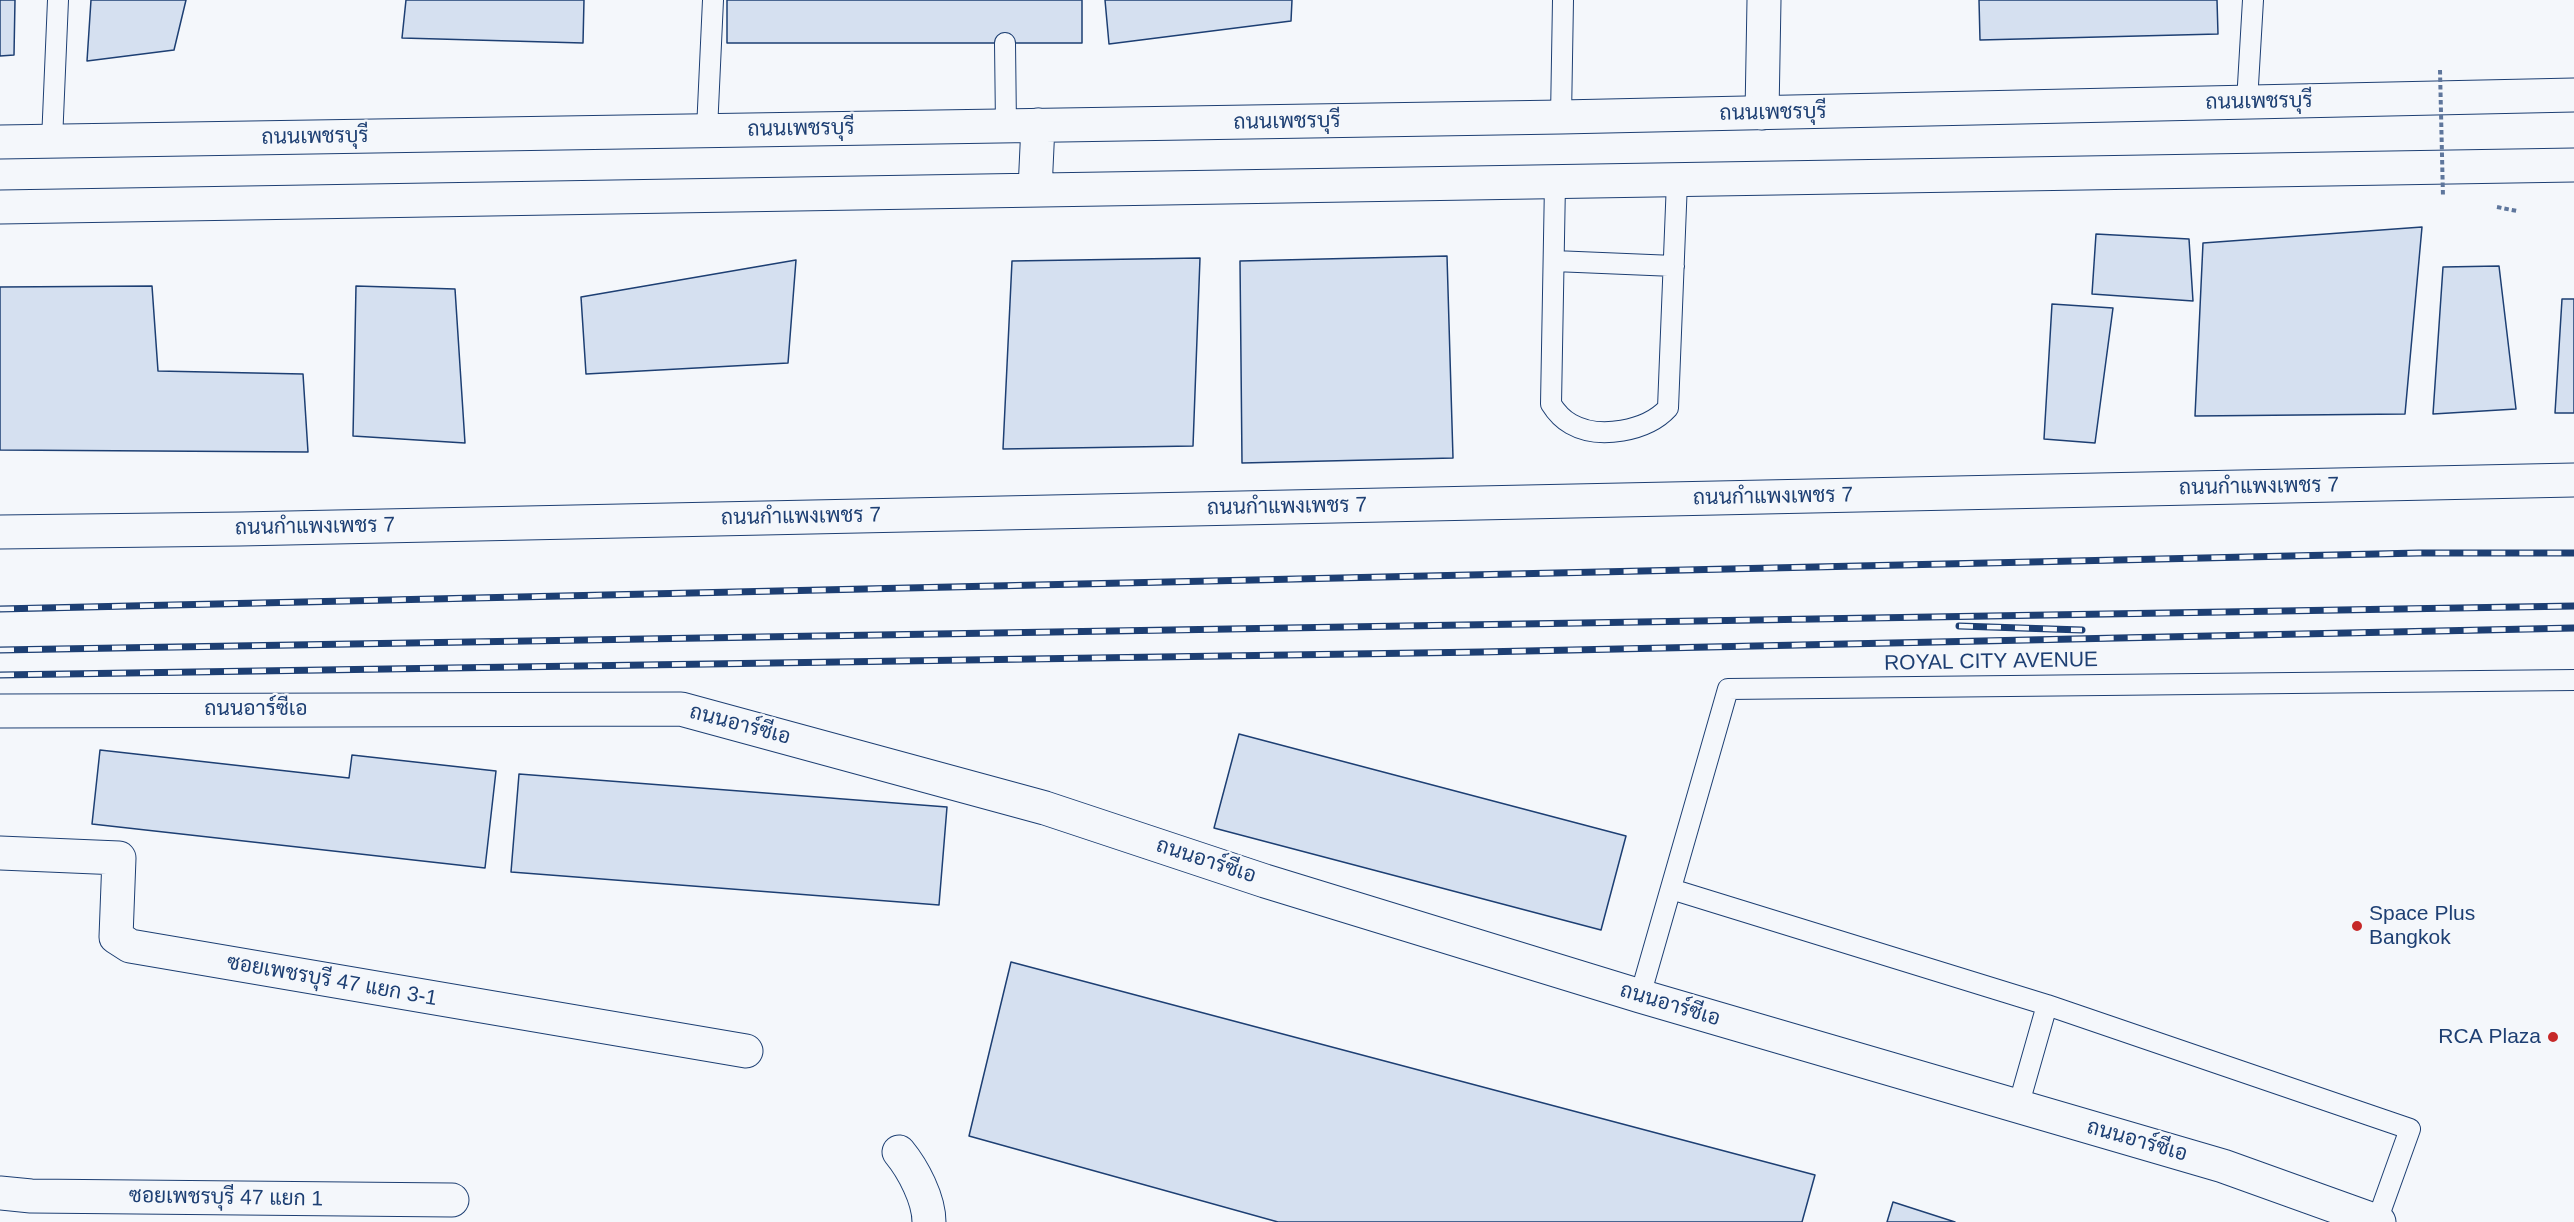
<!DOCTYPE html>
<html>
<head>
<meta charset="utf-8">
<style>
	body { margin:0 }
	canvas { display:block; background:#f4f7fb }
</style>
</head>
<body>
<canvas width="2574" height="1222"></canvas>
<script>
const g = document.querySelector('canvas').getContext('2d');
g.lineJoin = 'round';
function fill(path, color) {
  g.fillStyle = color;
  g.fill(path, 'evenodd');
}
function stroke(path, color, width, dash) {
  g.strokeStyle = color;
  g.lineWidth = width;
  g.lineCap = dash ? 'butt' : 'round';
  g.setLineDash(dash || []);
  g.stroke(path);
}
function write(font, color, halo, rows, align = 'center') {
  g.font = font + ' Arial,Sarabun,sans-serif';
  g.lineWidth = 4.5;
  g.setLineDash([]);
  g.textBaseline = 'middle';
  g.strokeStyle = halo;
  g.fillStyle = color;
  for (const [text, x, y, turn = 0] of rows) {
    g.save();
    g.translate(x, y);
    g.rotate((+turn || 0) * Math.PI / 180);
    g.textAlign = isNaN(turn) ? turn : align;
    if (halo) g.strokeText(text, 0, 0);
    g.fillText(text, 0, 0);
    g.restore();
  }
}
const building = new Path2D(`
	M0,0H15L14,55L0,56Z
	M91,0H186L174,50L87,61Z
	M406,0H584L583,43L402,38Z
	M727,0H1082V43H727Z
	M1105,0H1292L1291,21L1109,44Z
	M1979,0H2217L2218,34L1980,40Z
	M2422,227L2405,414L2195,416L2203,243Z
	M2096,234L2189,239L2193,301L2092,294Z
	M1447,256L1453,458L1242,463L1240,261Z
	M1200,258L1193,446L1003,449L1012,261Z
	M796,260L788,363L586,374L581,297Z
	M2499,266L2516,409L2433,414L2443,267Z
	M152,286L158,371L303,374L308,452L0,450V287Z
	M356,286L455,289L465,443L353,436Z
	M2562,299H2574V413H2555Z
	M2052,304L2113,308L2095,443L2044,439Z
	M1239,734L1626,836L1601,930L1214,828Z
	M100,750L349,778L352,755L496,771L485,868L92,824Z
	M519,774L947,807L939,905L511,872Z
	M1011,962L1815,1175L1802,1222H1278L969,1136Z
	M1893,1202L1955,1222H1887Z`);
fill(building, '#d5e0f0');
stroke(building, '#1d3f73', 1.5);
const service = new Path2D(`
	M1005,43L1006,126
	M2247,102L2253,0
	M1561,117L1563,0
	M707,130L713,0
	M52,141L58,0
	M1555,183L1551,404C1556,412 1562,419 1571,424C1599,440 1647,431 1668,408L1677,181
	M1554,261L1674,266
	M1671,889L2047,1005L2410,1129L2377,1221
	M1640,996L1728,689L2574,680
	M2018,1107L2047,1005`);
const minor = new Path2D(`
	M1762,113L1764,0
	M0,711L681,709L1045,808L1265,881L1640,996L2223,1166L2379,1222
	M0,853L119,858L116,937L130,946L746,1051
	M899,1152C913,1169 929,1199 929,1222
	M0,1193L31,1196L452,1200`);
const tertiary = new Path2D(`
	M0,532L240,529L2574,480`);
const primary = new Path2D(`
	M0,142L1561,117L2574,95
	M1035,190L1038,125
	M0,207L2574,165`);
stroke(service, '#1d3f73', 22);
stroke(minor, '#1d3f73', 35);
stroke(tertiary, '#1d3f73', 35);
stroke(primary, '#1d3f73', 35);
stroke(new Path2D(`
	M2497,207L2517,211`), '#5e769c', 4, [4.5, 3]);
stroke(service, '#f4f7fb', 20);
stroke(minor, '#f4f7fb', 33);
stroke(tertiary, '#f4f7fb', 33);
stroke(primary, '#f4f7fb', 33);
const rail = new Path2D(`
	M0,609L2419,553H2574
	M1959,626L2082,630
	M0,650L2574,606
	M0,675L1481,652L2574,628`);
stroke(rail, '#1d3f73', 7);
stroke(rail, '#f4f7fb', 4.5, [14]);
stroke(new Path2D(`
	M2440,70L2443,197`), '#5e769c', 4, [4.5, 3]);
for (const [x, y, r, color] of [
	[2357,926,6,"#c62828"],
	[2553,1037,6,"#c62828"]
]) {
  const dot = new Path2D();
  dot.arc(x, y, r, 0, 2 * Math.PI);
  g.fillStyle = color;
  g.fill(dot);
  stroke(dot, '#f4f7fb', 2);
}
write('21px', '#1d3f73', '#f4f7fb', [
	["ถนนเพชรบุรี",2259,102,-1],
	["ถนนเพชรบุรี",1773,113,-1],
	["ถนนเพชรบุรี",1287,122,-1],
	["ถนนเพชรบุรี",801,129,-1],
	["ถนนเพชรบุรี",315,137,-1],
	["ถนนกำแพงเพชร 7",2259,487,-1],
	["ถนนกำแพงเพชร 7",1773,497,-1],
	["ถนนกำแพงเพชร 7",1287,507,-1],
	["ถนนกำแพงเพชร 7",801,517,-1],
	["ถนนกำแพงเพชร 7",315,527,-1],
	["ROYAL CITY AVENUE",1991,662,-1],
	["ถนนอาร์ซีเอ",256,709],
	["ถนนอาร์ซีเอ",740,725,15],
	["ถนนอาร์ซีเอ",1206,861,18],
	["ซอยเพชรบุรี 47 แยก 3-1",332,981,10],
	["ถนนอาร์ซีเอ",1670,1005,17],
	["ถนนอาร์ซีเอ",2137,1141,16],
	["ซอยเพชรบุรี 47 แยก 1",226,1198,1]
]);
write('21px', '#1d3f73', '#f4f7fb', [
	["Space Plus",2369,914],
	["Bangkok",2369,938],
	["RCA Plaza",2541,1037,"right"]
], 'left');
</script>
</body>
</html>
